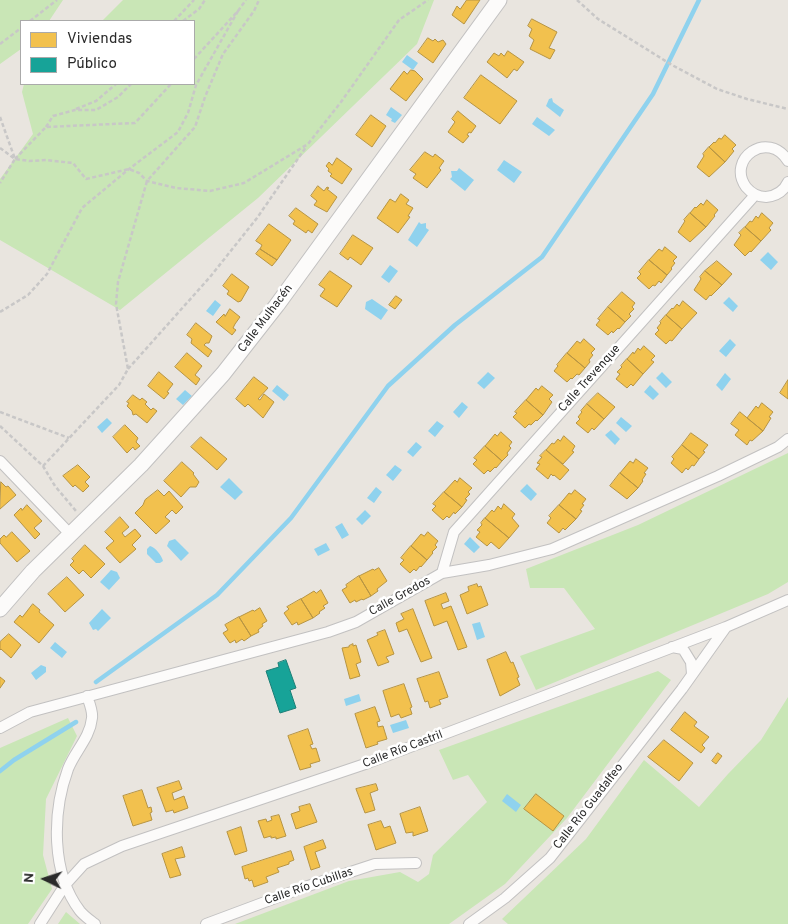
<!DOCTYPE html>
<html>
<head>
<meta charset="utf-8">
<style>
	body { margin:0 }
	#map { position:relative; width:788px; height:924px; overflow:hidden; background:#e9e5df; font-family:Overpass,sans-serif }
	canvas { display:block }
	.legend { position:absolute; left:20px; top:20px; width:175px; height:65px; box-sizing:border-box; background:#fff; border:1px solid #aaa; margin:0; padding:6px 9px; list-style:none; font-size:15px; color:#2a2a2a }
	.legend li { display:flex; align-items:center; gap:10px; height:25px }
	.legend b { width:25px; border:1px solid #aaa }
	.north { position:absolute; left:20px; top:854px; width:50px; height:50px; -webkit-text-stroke:4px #fff; paint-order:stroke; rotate:274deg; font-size:14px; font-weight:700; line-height:20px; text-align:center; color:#2a2a2a }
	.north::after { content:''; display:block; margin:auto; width:18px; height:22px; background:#2a2a2a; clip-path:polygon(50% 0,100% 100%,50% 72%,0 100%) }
</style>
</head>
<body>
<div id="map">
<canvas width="788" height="924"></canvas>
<ul class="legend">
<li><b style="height:14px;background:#f2c14e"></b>Viviendas</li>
<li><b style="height:14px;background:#17a398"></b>Público</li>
</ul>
<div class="north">N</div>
</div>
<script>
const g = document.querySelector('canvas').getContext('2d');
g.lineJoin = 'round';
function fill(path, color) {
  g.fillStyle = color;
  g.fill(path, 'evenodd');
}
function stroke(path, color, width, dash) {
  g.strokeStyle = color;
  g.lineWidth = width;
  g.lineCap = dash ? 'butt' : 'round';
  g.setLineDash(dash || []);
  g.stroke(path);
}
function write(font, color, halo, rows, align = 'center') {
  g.font = font + ' Overpass,sans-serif';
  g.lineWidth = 5;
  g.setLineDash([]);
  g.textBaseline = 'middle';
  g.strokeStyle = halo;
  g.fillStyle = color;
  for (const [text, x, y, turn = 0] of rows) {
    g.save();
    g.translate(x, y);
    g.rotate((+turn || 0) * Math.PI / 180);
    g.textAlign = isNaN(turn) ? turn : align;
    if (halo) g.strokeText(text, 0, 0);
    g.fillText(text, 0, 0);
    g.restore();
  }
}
fill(new Path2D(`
	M0,0H63L49,21H21V49L0,64Z
	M123,0H434L417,44L258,198L120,310L0,240V179L33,134L22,92L24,84H194V21H102Z
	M788,453V582L768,594L536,690L520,656L595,629L564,588H530L526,569L638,525Z
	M658,671L671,680L567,818L505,884L449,924H235L349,881L400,872L418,882L429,874L433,855L487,802L468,775L453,780L439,750Z
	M788,697V924H508L502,919L586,839L644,760L699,807L728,774L761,740Z
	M68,718L77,736L46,799L43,855L52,889L28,924H0V748Z
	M66,912L80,924H58Z`), '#c9e6b6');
fill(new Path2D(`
	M407,55L418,63L413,70L402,62Z
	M552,98L553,102L564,110L560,117L546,106L549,99Z
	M391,107L402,115L395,123L391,121L392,119L386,115Z
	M537,117L555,130L549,136L532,124Z
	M504,160L522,172L514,183L497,170Z
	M459,168L474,180L465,191L450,179L452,177L451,171H457Z
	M419,222L421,224L426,223V228L429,230L417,247L408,240Z
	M768,252L778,262L771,270L760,260Z
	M390,265L398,271L389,283L381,277Z
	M729,297L738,306L733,312L723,303Z
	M372,299L388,310L381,320L365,309L366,302Z
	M215,300L221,305L213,316L206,311Z
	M730,339L736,345L726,357L719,351Z
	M488,372L495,378L484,389L477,383Z
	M662,372L672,382L666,388L656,378Z
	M725,373L731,379L722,391L716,385Z
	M277,385L289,395L284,401L272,391Z
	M650,385L659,394L653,400L644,392Z
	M185,390L192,396L183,405L176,399Z
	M462,402L468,407L459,418L453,412Z
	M621,417L632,426L626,432L616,423Z
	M107,418L112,423L102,433L97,427Z
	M437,421L444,426L435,437L428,431Z
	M611,430L620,439L615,445L605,435Z
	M416,442L422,447L413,457L407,452Z
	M395,465L402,470L393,481L386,475Z
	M229,478L243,492L235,500L220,487Z
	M527,484L537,494L531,501L520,491Z
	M376,487L382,492L374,503L367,498Z
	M365,510L371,516L362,525L356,519Z
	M342,523L349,535L342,539L335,527Z
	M470,537L480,547L474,553L464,544Z
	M175,539L189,553L181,561L167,546L169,541Z
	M326,543L330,550L318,556L314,549Z
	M150,546C155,547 162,556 163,561L160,563H156L147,554V549Z
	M111,570L117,572L120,578L109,590L100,582Z
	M102,609L111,618L98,631L96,629L93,630L89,623Z
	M480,622L485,637L477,640L472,624Z
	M55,642L67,652L62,658L50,648Z
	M41,665L46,667V672L36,680L31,673Z
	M359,694L361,701L346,706L344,699Z
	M406,720L409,728L393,733L390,725Z
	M507,794L521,805L516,812L502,801Z`), '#8fd2ee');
const homes = new Path2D(`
	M467,0H480L464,24L452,15L457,6L460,9Z
	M532,19L557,32L549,48L555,50L550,59L530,49L534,40L529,36L532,29L528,26Z
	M428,38L433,41L435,39L438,42L443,40L446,44L433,63L418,52Z
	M508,51L524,62L517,71L514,69L507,78L487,62L494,53L499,56L501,53L504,56Z
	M411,70L415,71L423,79L406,101L390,89L404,71L407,74Z
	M481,75L517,101L500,124L464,98Z
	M458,111L476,126L471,133L469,132L467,135L469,136L463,143L448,132L455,122L452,119Z
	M371,115L386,126L372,147L356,135Z
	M725,135L736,145L732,149L734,151L725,162L709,147L714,142L715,143L719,138L721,139Z
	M709,147L725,162L709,177L697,167L704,156L703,154Z
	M425,152L433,157L435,154L444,161L439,168L441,170L427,188L413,178L416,174L410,170Z
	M337,158L352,169L342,184L330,176L332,174L328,171L329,169L326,166L329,162L332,165Z
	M318,186L324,191L327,187L329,188L327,189L337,197L327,212L314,205L317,201L311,196Z
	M401,194L409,200L406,204L413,208L408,216L410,217L398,233L377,218L390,199L395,202Z
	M707,200L718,210L714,215L715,216L706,227L690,213L695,207L696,208L701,203L703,205Z
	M296,208L318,224L312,233L308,230L306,233L293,224L295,221L289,216Z
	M690,213L706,227L690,242L678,232L685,221L684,220Z
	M762,213L773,223L769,228L771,230L761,241L745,227L750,221L752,222L756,216L758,218Z
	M269,224L291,240L277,260L260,249L262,245L256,241Z
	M745,227L761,241L751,252L750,251L745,256L734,245L741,235L739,233Z
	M353,235L373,248L361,265L350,257L348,260L340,254Z
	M665,247L677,257L673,261L675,263L671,268L672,269L667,275L649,260L659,249L662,251Z
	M260,249L277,260L272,266L256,254Z
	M649,260L667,275L661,283L659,281L655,286L653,285L649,289L637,278L641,274L639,272Z
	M717,261L732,274L722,285L705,271Z
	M330,271L352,286L337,307L320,296L325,289L319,285Z
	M705,271L722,285L711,296L710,295L706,300L694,290L701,279L700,277Z
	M232,274L249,287L241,301L238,302L227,294L229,291L223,286Z
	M622,292L635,303L632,307L634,309L629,314L631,316L625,322L608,307Z
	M396,296L402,300L395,309L389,305Z
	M683,301L697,313L682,329L666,315L672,308L673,309L677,304L679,306Z
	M608,307L625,322L619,329L618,328L613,333L612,331L608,335L596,325L600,320L598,319Z
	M230,309L240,317L235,324L233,328L236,330L232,335L216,322L224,314L225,316Z
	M666,315L682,329L672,341L670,340L666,344L655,334L659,330L657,328L661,323L660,322Z
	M196,323L212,336L209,343H206L204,345L212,351L208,357L191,343L192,339L187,335Z
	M584,339L595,349L591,353L593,355L589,360L590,362L585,368L567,353L577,341L580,343Z
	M644,346L655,356L651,360L654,362L643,374L627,359L633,352L634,354L638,348L640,350Z
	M187,353L202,366L195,375L200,379L196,385L175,367Z
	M567,353L585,368L579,375L577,374L572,379L571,378L567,382L554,371L558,366L557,365Z
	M627,359L643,374L633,386L631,384L627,388L616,379L620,374L617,372L622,367L621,366Z
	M159,372L173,384L167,392L169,393L164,399L148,386Z
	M254,377L268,388L258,399L260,400L264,394L274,402L263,418L248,404L245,407L236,399Z
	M788,380V399L780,393Z
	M542,386L553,395L549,399L552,402L543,415L526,400L536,388L538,390Z
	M598,393L615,407L604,419L587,404Z
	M133,395L140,400L142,398L147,402L145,404L151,410L153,408L157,411L147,423L136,414L133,415L132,411L127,406L129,403L127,402Z
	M526,400L543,415L537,421L536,420L531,425L529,424L525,428L513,417L517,413L515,412Z
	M762,403L773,412L769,417L771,418L763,431L747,418L756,406L758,408Z
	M587,404L604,419L594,430L592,428L588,433L576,423L580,419L578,417L582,412L581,411Z
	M740,412L763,431L752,441L750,440L747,445L735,435L739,430L731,424Z
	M125,425L138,438L136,442L140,446L135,450L133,447L127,453L113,437Z
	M501,432L512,442L509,446L511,448L507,453L508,455L502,461L485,446L495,434L497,436Z
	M691,433L708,445L703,451L705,452L699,459L682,445Z
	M564,436L575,446L572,451L574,452L563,464L546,450L552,443L554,444L558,439L560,441Z
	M201,437L227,459L217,470L191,447Z
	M682,445L699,459L694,466L692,465L688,470L686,468L682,473L671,463L674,459L672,457Z
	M485,446L502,461L496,468L495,467L490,472L488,470L484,474L473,464L477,460L474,458Z
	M546,450L569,470L560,480L554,475L553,476L551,474L548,479L536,469L540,464L537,463L542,457L540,456Z
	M636,459L648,468L644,473L646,474L642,480L643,481L638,488L620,473L630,461L633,463Z
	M182,462L194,473L193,474L199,482L196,487H190L181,497L164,481Z
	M78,465L90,477L85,482L89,486L83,492L75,485L73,487L63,476Z
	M620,473L638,488L627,499L610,486Z
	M460,478L472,488L468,492L470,494L465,499L467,500L462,507L444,492L455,480L457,482Z
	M1,482L6,487L8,486L16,495L0,509Z
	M158,490L164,496L169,491L183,507L176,514L172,510L165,517L170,521L156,534L135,513L143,505L145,500Z
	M575,490L586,499L582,504L584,505L580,510L582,511L576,519L559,505L569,493L571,494Z
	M444,492L462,507L455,514L454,512L449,518L447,516L443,520L432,510L436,506L433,504Z
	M504,504L515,514L512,518L519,526L509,538L485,518L492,510L494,512L498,506L501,509Z
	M27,505L42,521L34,528L40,534L35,539L14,515L21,508L22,510Z
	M559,505L576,519L565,530L563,528L559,533L547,523L551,518L549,516Z
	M120,517L129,527L122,533L125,537L135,529L141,536L132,545L136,549L120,563L106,548L114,541L105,532Z
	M485,518L509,538L499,549L491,542L487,546L476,537L480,532L477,530L482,525L481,523Z
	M12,532L30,551L17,562L0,543V539L4,535L6,537Z
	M428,532L438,541L435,545L437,547L432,552L433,553L427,560L411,546L421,534L424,536Z
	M85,545L105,564L91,578L83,570L79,574L70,565L74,561L72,559Z
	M411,546L427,560L421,567L420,566L416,571L414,569L410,573L400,564L404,560L401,558Z
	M379,568L387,581L377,589L378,591L371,596L359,576L373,569L374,570Z
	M359,576L371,596L363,600L362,599L356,602L355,600L350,603L342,590L347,587L346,585Z
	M67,577L84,595L65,612L48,594Z
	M477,584L478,587L481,586L488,605L467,614L460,595L469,591L468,587Z
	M321,590L328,603L323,606L325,608L319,612L320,613L313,618L301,599L314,591L316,593Z
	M446,593L449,601L441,604L443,609L451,606L467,647L458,650L447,621L434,626L425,601Z
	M301,599L313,618L298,625L297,622L292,625L284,613L289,609L287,607Z
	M33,604L40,610L39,612L54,625L39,643L14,622L20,615L22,617Z
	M260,608L267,621L262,624L263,626L258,630L259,632L251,636L239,617L253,610L254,611Z
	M413,609L432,658L421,662L407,629L399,632L396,623L404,619L401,614Z
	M239,617L251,636L244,641L242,639L236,643L235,640L230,643L223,633L228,630L225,625Z
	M385,630L394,654L386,657L389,662L378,666L367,640L378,635L377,633Z
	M9,634L21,645L11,658L1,649L0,650V642Z
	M353,644V646L356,645L361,662L356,664L360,676L350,679L342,648L349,647V646Z
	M506,652L511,663L513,662L519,677L517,678L520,685L500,696L487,660Z
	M439,672L448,697L439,700L441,704L430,708L428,701L425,702L417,679Z
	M0,677L5,681L0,688Z
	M404,684L412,707L410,708L412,714L401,718L399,714L391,717L383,691Z
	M375,707L380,721L377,722L378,727L383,726L387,739L377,742L378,744L366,748L355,714Z
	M685,712L697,722L694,726L709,737L702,745L705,748L701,753L671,730Z
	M308,729L313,744L310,745L312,749L316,748L320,761L310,764L311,767L300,770L288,736Z
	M664,740L693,763L679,781L648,757Z
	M718,753L722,756L716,764L712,761Z
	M179,781L182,789L172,793L174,800L184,796L188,808L174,813L173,810L166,812L157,788Z
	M376,784L378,790L370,793L375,810L365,813L356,789Z
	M142,790L148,808L151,807L152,812L150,813L152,820L133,826L123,796Z
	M536,794L564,816L553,831L524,809Z
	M310,804L317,822L296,829L291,814L300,811L299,807Z
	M420,807L428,831L413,836V832L406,833L400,814Z
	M279,815L286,836L276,839V837L271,838V836L264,838L258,821L266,819L267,822L272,820L271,817Z
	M381,821L384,828L390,826L396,843L376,850L368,825Z
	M241,827L247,851L235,855L227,832Z
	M323,840L326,848L315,852L320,867L311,870L304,847Z
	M182,847L185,857L175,859L181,875L170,878L162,854Z
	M291,851L294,860L289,862V864L277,868L279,872L266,877L268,882L254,887L252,880L249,881L248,878L245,879L242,867Z`);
fill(homes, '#f2c14e');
stroke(homes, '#b69443', 1);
const public = new Path2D(`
	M286,660L296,688L290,690L296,708L280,713L266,671L279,667L278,663Z`);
fill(public, '#17a398');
stroke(public, '#1d7f77', 1);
stroke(new Path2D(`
	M96,682L217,595L291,518L388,386L455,325L542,257L653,94L699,0
	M0,771L14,760L76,722`), '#8fd2ee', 4.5);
const street = new Path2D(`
	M788,161C768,129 726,159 746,187C751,193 758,197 766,197C776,196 784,191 788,182
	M0,461L71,535
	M442,573L454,532L755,195
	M672,647L683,649L691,662L692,674
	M87,696C89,702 93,711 92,718C90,738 75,751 68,769C52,813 51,873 80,911C84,916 90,920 95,924
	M0,728L30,712L328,632L356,622L442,573L489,565L552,549L718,476L778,447L788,439
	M40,924L65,885L84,864L122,846L368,763L726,627L788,600
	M206,924L305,887L375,864L416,863
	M469,924L505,898L550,858L682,689L726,627`);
const secondary = new Path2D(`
	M0,609L33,571L141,465L223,374L277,305L499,0`);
stroke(street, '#c2c1c1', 12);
stroke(secondary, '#c2c1c1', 17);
stroke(new Path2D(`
	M577,0L598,19L672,65L717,89L747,99L788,109
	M30,21L57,0
	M174,21L194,0
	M183,21L199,9L205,0
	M0,44L21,28
	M194,59L238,11L246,0
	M76,109L96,101L116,84
	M0,117L15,159L0,183
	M46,127L53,116L75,110H96L118,97L131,84
	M0,148L15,159L29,161L46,160L73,163L86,179L129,169L139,173L147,181L176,188L210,191L244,183L308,144L341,102L399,20L428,0
	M15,159L46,127L135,123L171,84
	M0,312L28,295L47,274L82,208L129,169L178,132L188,113L196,85L238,11
	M128,369L210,277L257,218L306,147
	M0,412L69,438
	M0,426L43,466L55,486L76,511
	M43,466L119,385L128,369L116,304L118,282L147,181L195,127L205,97L223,54L254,11L259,0`), '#c8c7c7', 2.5, [4, 2.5]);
stroke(street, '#fcfbfa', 10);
stroke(secondary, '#fcfbfa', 15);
write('12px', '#2a2a2a', '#fff', [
	["Calle Mulhacén",266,319,-53],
	["Calle Trevenque",590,379,-48],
	["Calle Gredos",400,597,-29],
	["Calle Río Castril",403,750,-21],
	["Calle Río Guadalfeo",589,807,-52],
	["Calle Río Cubillas",309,887,-19]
]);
</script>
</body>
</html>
